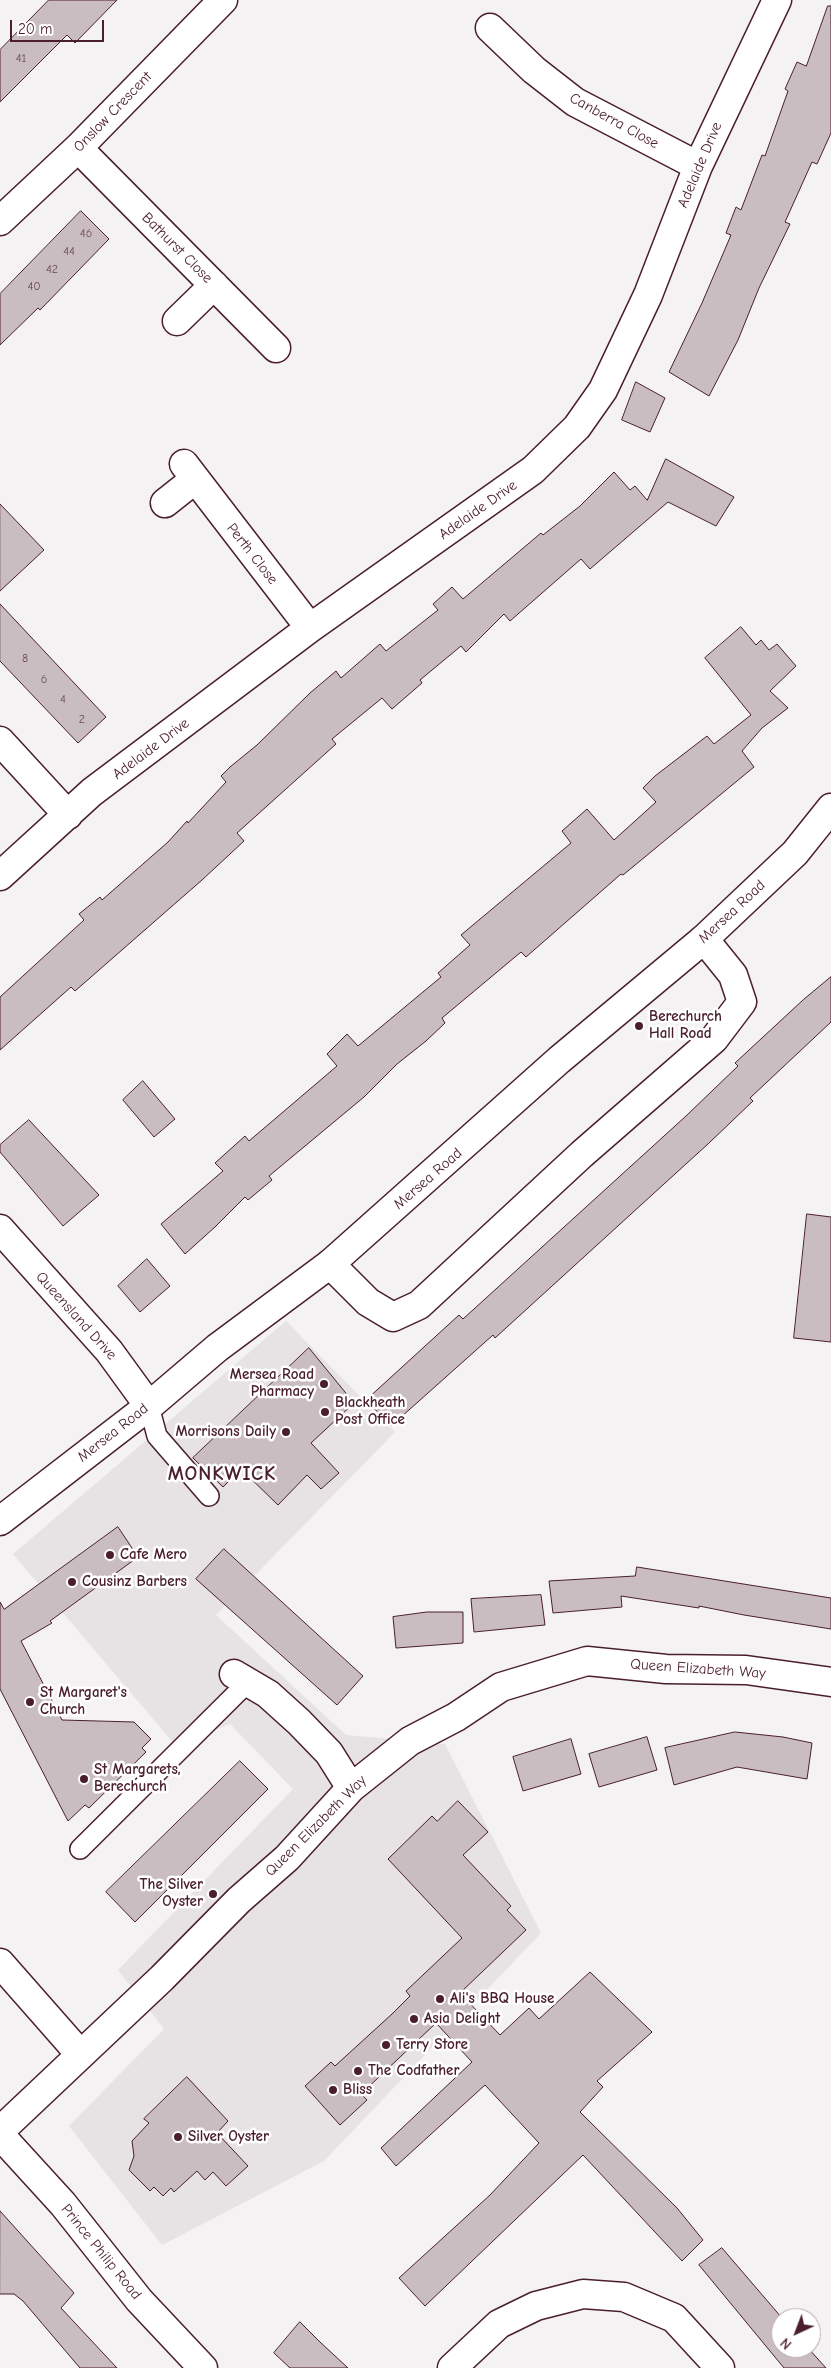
<!DOCTYPE html>
<html>
<head>
<meta charset="utf-8">
<style>
	body { margin:0 }
	#map { position:relative; width:831px; height:2368px; overflow:hidden; background:#f4f2f2; font-family:"Comic Neue",sans-serif }
	canvas { display:block }
	.north { position:absolute; left:771px; top:2308px; width:50px; height:50px; box-sizing:border-box; background:#fff; border:1px solid #b7a5aa; border-radius:50%; rotate:223deg; font-size:14px; font-weight:700; line-height:20px; text-align:center; color:#4a1f2b }
	.north::after { content:''; display:block; margin:auto; width:18px; height:22px; background:#4a1f2b; clip-path:polygon(50% 0,100% 100%,50% 72%,0 100%) }
	.scale { position:absolute; left:10px; top:20px; width:94px; height:22px; box-sizing:border-box; border:2px solid #4a1f2b; border-top:0; padding-left:6px; font-size:15px; line-height:18px; white-space:nowrap; color:#4a1f2b; -webkit-text-stroke:4px #fff; paint-order:stroke }
</style>
</head>
<body>
<div id="map">
<canvas width="831" height="2368"></canvas>
<div class="north">N</div>
<div class="scale">20 m</div>
</div>
<script>
const g = document.querySelector('canvas').getContext('2d');
g.lineJoin = 'round';
function fill(path, color) {
  g.fillStyle = color;
  g.fill(path, 'evenodd');
}
function stroke(path, color, width, dash) {
  g.strokeStyle = color;
  g.lineWidth = width;
  g.lineCap = dash ? 'butt' : 'round';
  g.setLineDash(dash || []);
  g.stroke(path);
}
function write(font, color, halo, rows, align = 'center') {
  g.font = font + ' "Comic Neue",sans-serif';
  g.lineWidth = 5;
  g.setLineDash([]);
  g.textBaseline = 'middle';
  g.strokeStyle = halo;
  g.fillStyle = color;
  for (const [text, x, y, turn = 0] of rows) {
    g.save();
    g.translate(x, y);
    g.rotate((+turn || 0) * Math.PI / 180);
    g.textAlign = isNaN(turn) ? turn : align;
    if (halo) g.strokeText(text, 0, 0);
    g.fillText(text, 0, 0);
    g.restore();
  }
}
fill(new Path2D(`
	M286,1321L395,1432L216,1615L346,1735L445,1744L541,1933L324,2161L162,2245L69,2126L164,2029L118,1970L293,1789L230,1724L176,1746L13,1554Z`), '#e7e2e3');
const building = new Path2D(`
	M49,0H117L75,43L67,35L0,102V50Z
	M828,6H831V133L817,164L812,162L785,222L790,224L759,288L738,340L709,396L669,372L702,303L731,235L726,233L736,207L741,210L762,155L765,156L788,91L785,89L797,62L806,66Z
	M81,211L109,239L40,310L38,308L0,345V294Z
	M636,382L665,398L650,432L622,420Z
	M666,459L734,497L716,526L668,502L590,569L581,559L510,621L504,614L466,652L461,646L420,680L422,683L392,709L382,698L332,739L336,744L237,833L244,841L202,880L75,991L71,987L0,1050V997L84,920L79,914L100,897L102,900L168,842L187,821L188,823L226,782L221,776L230,767L257,745L310,693L336,671L341,678L380,644L386,651L438,610L433,604L452,587L463,599L541,533L543,535L580,506L614,472L630,490L635,486L647,500Z
	M0,504L44,550L0,591Z
	M0,604L106,717L78,743L0,661Z
	M741,627L756,645L761,640L769,650L777,644L796,666L770,691L788,708L762,728L742,751L754,767L623,875L621,874L526,957L521,952L442,1018L445,1023L426,1041L397,1064L364,1097L269,1176L272,1180L248,1200L245,1197L215,1227L185,1254L161,1224L223,1171L215,1163L245,1136L249,1141L337,1066L327,1054L347,1034L358,1046L441,977L438,973L470,945L461,935L571,843L562,831L587,809L614,840L656,802L643,788L655,776L707,736L714,744L751,715L705,658Z
	M831,977V1022L750,1098L753,1101L709,1143L495,1338L493,1335L391,1426L366,1400L459,1315L463,1319L686,1116L738,1066L735,1063L803,1000Z
	M143,1081L175,1119L154,1137L123,1100Z
	M29,1120L99,1195L63,1226L0,1152V1145Z
	M807,1214L831,1217V1342L794,1338Z
	M147,1259L170,1286L140,1312L118,1286Z
	M309,1348L354,1403L311,1443L339,1473L321,1489L307,1475L278,1505L241,1469L223,1487L193,1458Z
	M118,1527L138,1557L50,1621L52,1623L21,1641L62,1720L134,1722L151,1739L142,1748L146,1752L89,1808L85,1805L68,1821L0,1689V1602L4,1609Z
	M224,1549L363,1676L337,1705L196,1579Z
	M637,1567L831,1598V1629L744,1615L699,1606V1608L621,1596L622,1607L553,1613L549,1581L635,1576Z
	M541,1595L545,1625L474,1632L471,1599Z
	M427,1612H463V1643L396,1648L393,1617Z
	M735,1732L783,1737L812,1743L807,1779L737,1767L674,1785L665,1748Z
	M647,1737L657,1770L599,1787L589,1754Z
	M571,1739L581,1774L523,1791L513,1757Z
	M240,1761L268,1789L135,1922L106,1892Z
	M458,1801L488,1832L463,1855L511,1906L507,1910L526,1930L460,1993L500,2035L529,2008L539,2019L590,1972L652,2032L597,2081L603,2087L580,2112L677,2208L703,2240L682,2261L583,2155L425,2306L399,2278L490,2195L539,2143L485,2085L396,2166L381,2148L472,2062L436,2023L361,2094L367,2100L340,2125L305,2086L331,2062L335,2066L392,2014L410,1996L406,1991L462,1938L388,1859L432,1816L437,1821Z
	M187,2077L228,2121L217,2133L248,2166L226,2186L213,2172L205,2180L197,2171L174,2192L171,2188L163,2196L154,2187L150,2191L129,2170L134,2156L132,2141L149,2123L144,2119Z
	M0,2211L74,2293L61,2308L117,2368H80L23,2301L14,2294H0Z
	M722,2248L782,2318L781,2348H808L826,2368H784L699,2265Z
	M300,2322L320,2342L348,2368H290L274,2353Z`);
fill(building, '#cabdc1');
stroke(building, '#4a1f2b', 1);
const service = new Path2D(`
	M149,1406L157,1436L209,1496
	M80,1849L249,1681`);
const minor = new Path2D(`
	M490,28L534,70L575,102L698,166
	M78,148L276,348
	M0,221L78,148L223,0
	M177,321L214,285
	M184,464L310,628
	M165,503L194,480
	M0,741L68,815
	M0,876L92,792L310,628L533,470L577,427L603,390L648,295L698,166L777,0
	M0,1229L109,1351L149,1406
	M330,1264L368,1302L393,1317L419,1305L582,1154L714,1039L742,1002L733,975L704,939
	M234,1674L268,1694L299,1722L329,1753L351,1788
	M0,1963L80,2054
	M0,2131L162,1978L239,1900L287,1858L351,1788L410,1741L456,1717L501,1687L587,1661L666,1669L746,1670L831,1682
	M0,2135L63,2204L139,2300L203,2368
	M452,2368L499,2324L536,2306L583,2294L624,2297L674,2318L720,2368`);
const secondary = new Path2D(`
	M0,1521L149,1406L217,1348L330,1264L559,1060L704,939L795,853L831,808`);
stroke(service, '#4a1f2b', 22);
stroke(minor, '#4a1f2b', 31);
stroke(secondary, '#4a1f2b', 31);
stroke(service, '#fff', 19);
stroke(minor, '#fff', 28);
stroke(secondary, '#fff', 28);
for (const [x, y, r, color] of [
	[639,1026,5,"#4a1f2b"],
	[324,1384,5,"#4a1f2b"],
	[325,1412,5,"#4a1f2b"],
	[286,1432,5,"#4a1f2b"],
	[110,1555,5,"#4a1f2b"],
	[72,1582,5,"#4a1f2b"],
	[30,1702,5,"#4a1f2b"],
	[84,1779,5,"#4a1f2b"],
	[213,1894,5,"#4a1f2b"],
	[440,1999,5,"#4a1f2b"],
	[414,2019,5,"#4a1f2b"],
	[386,2045,5,"#4a1f2b"],
	[358,2071,5,"#4a1f2b"],
	[333,2090,5,"#4a1f2b"],
	[178,2137,5,"#4a1f2b"]
]) {
  const dot = new Path2D();
  dot.arc(x, y, r, 0, 2 * Math.PI);
  g.fillStyle = color;
  g.fill(dot);
  stroke(dot, '#fff', 2);
}
write('12px', '#6a4650', null, [
	["41",21,59],
	["46",86,234],
	["44",69,252],
	["42",52,270],
	["40",34,287],
	["8",25,659],
	["6",44,680],
	["4",63,700],
	["2",82,720]
]);
write('15px', '#4a1f2b', '#fff', [
	["Onslow Crescent",113,112,-46],
	["Canberra Close",614,121,29],
	["Adelaide Drive",700,165,-67],
	["Bathurst Close",177,248,45],
	["Adelaide Drive",478,510,-35],
	["Perth Close",252,554,52],
	["Adelaide Drive",151,749,-37],
	["Mersea Road",732,912,-43],
	["Mersea Road",428,1179,-41],
	["Queensland Drive",76,1316,48],
	["Mersea Road",113,1433,-38],
	["Queen Elizabeth Way",698,1669,4],
	["Queen Elizabeth Way",316,1826,-45],
	["Prince Philip Road",101,2252,51]
]);
write('bold 15px', '#4a1f2b', '#fff', [
	["Berechurch",649,1017],
	["Hall Road",649,1034],
	["Mersea Road",314,1375,"right"],
	["Pharmacy",314,1392,"right"],
	["Blackheath",335,1403],
	["Post Office",335,1420],
	["Morrisons Daily",276,1432,"right"],
	["Cafe Mero",120,1555],
	["Cousinz Barbers",82,1582],
	["St Margaret's",40,1693],
	["Church",40,1710],
	["St Margarets,",94,1770],
	["Berechurch",94,1787],
	["The Silver",203,1885,"right"],
	["Oyster",203,1902,"right"],
	["Ali's BBQ House",450,1999],
	["Asia Delight",424,2019],
	["Terry Store",396,2045],
	["The Codfather",368,2071],
	["Bliss",343,2090],
	["Silver Oyster",188,2137]
], 'left');
g.letterSpacing = '1px';
write('bold 20px', '#4a1f2b', '#fff', [
	["MONKWICK",222,1474]
]);
g.letterSpacing = '0px';
</script>
</body>
</html>
